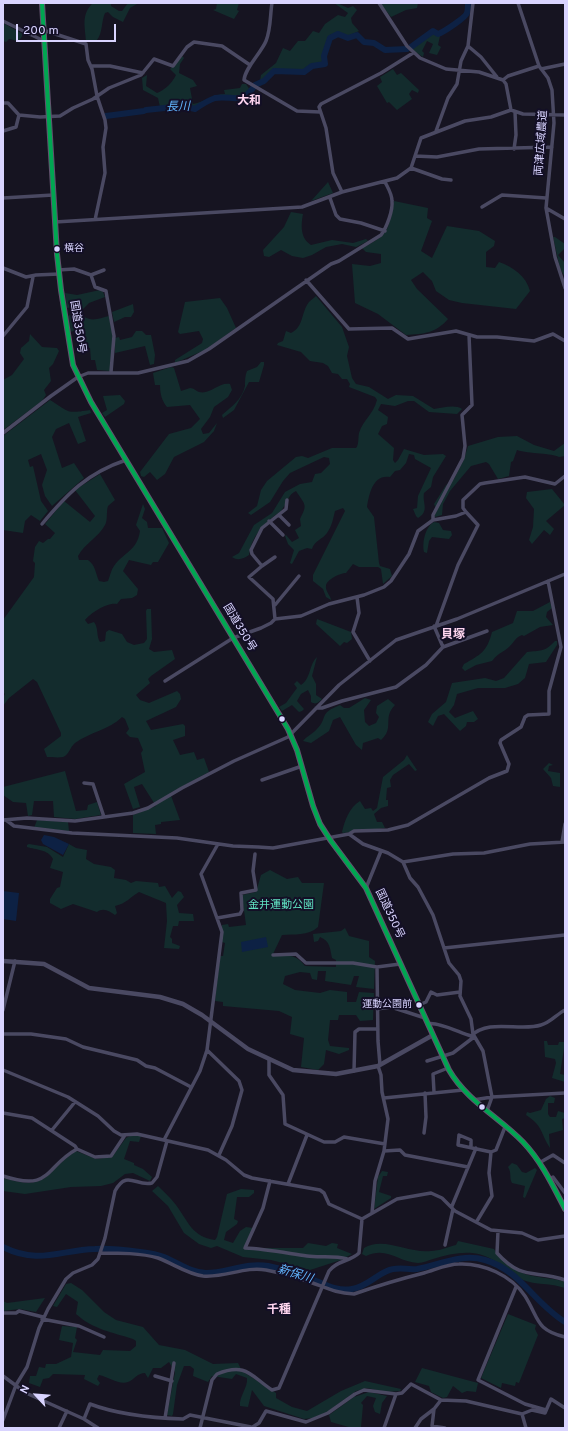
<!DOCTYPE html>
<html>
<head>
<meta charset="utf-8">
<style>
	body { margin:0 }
	#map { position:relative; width:568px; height:1431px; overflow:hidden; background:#161421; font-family:Overpass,sans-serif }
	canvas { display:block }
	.frame { position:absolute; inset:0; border:4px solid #d9d4ff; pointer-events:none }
	.north { position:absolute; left:16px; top:1375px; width:40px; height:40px; -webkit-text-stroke:3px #130f26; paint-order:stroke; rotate:296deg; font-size:11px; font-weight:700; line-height:16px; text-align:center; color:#d9d4ff }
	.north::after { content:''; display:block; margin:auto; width:14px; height:18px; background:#d9d4ff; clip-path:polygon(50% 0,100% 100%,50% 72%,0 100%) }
	.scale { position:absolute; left:16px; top:24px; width:100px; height:18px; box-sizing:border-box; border:2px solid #d9d4ff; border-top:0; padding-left:5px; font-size:12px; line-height:14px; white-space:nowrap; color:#d9d4ff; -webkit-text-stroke:3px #130f26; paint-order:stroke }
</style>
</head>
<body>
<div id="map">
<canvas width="568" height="1431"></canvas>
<div class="frame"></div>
<div class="north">N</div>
<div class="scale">200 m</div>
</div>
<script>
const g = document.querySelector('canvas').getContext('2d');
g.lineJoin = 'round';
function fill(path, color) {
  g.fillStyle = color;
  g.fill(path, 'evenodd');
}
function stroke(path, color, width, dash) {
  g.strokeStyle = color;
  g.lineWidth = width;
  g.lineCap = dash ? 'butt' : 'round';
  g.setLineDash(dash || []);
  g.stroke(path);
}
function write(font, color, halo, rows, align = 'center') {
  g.font = font + ' Overpass,"Noto Sans JP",sans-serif';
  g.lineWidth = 4;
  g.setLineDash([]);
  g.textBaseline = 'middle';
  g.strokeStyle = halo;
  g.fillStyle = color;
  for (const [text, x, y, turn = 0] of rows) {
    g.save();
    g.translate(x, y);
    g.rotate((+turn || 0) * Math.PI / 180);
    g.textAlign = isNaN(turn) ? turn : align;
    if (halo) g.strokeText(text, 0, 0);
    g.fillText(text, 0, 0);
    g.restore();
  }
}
fill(new Path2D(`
	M93,3H111V6L119,11H122L128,3L137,4L130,8L123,22L113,17L108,12L105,13C101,22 103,32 97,40L86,41C85,26 81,14 93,3Z
	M217,3H239L237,10L239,11L234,19L213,10L216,9Z
	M334,3H337L348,8L353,6L357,10L351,18L352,23L359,31L348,36L338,33L330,35L326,45V48L323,57L324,61L322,64L311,65L306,70L275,69L271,71L262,82L260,81L261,75L276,63L283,48L290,51L298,41H305L313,31L319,33L325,24L338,15L345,17L348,13Z
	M382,3H418L417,8L406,10L391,17L381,4Z
	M3,23L21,33L23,34L21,38L18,41L9,39L6,42L3,41Z
	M432,33L440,36L438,45L441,47L437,55L429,53L433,44L427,41L422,51L424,53L423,57L411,49Z
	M182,56L184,58L180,64L179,73L193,80L197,86L190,88L193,104C205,102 213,94 225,94L224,90L240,88L242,84H246L250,90C240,102 226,93 214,97C207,100 201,105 194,108L183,105L160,107L158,98L143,90L142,78L147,75L146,86L157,93C165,90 172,83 176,75L170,69Z
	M393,69L397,75L401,73L419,90L418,93L412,90L409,94L412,99L397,110L389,102L387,103L377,86L382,82L380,77Z
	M328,182L333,193L311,201L312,200Z
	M394,201L428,208L427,218L432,221L421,251L432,258L447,226L479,231L495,241L494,246L486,252V267L495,268L499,262C513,267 526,276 530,291L516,309L462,303L449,300L436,291L432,281L423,272L411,280L417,289L448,319C436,333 424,334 406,335L378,314L355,303L352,264L370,266L381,263V254L366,252L362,248C390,234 388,230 394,201Z
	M291,212L303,214C301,225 300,238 311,245L332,240L353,243L366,239L368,241L356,247L342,244L326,247L312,255L303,258L292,256L281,250L269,257L264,256L263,250L284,227Z
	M553,237H555L565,244V248L558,255L565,263V277L560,269Z
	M100,290L103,292L105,297L89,303L83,309L75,311L73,307L67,308L65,293L77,295Z
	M316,296L342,327L349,347L347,356L352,378L356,384L369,387L388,399L396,395L413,396L434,409C442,408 455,404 462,409L457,414L429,412L414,401H408L395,406L381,404L378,410L388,417L387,424L382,426L378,434L394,448L393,460L395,463L398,460L404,449L424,455L443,454L446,456L433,477L431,487L424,493C422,503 430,511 418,518L416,516L413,509L417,508L418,496L431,468L415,459L414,455L409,454L406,463L400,470L395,471L390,477C373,474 369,494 367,507L374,517L379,563L380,566L390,569L392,576L383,584L381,569L378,567H359L353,564L346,573C340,573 326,580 326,586C325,591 331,596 331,600L326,597L323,589L313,581V575L345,511L343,508L335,511C333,519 332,526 327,533C323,539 314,541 312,549L307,548L299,551L292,564L290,563L294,550L288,544L285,536L286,535L292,542L299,538L295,530L301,526L300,519C308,504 305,505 296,491C288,495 288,501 283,508C281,512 277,514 274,516C261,527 251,538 249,555C243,559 238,561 232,557L239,553L254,525L272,513L285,492L300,484L312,482L315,474L321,473L330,464L329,458L324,457L290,473L283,481L270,502L251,515L248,513L257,506L261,490L267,481L296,457L302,456L308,458L332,448H356C359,445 358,438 359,433C363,420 373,415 377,400L375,397L349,387L350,384L347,379H342L338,374L332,373L328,366L323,363L310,361L301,352L277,345L278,343L283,341L286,331L291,333C304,327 301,312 309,302C311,300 314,298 316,296Z
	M220,298L227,308L236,328L205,350L175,363V360L202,343L203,339L199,331L180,334L178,332L185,302Z
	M133,304L134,312L131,317H125L114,322L112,312Z
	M70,315L74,322L83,321L84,317C93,322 100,318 109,316L113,337L110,371L97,370L95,360H91L90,348L84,347L81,329L70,332L68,316Z
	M136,331H142L146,335H151L155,355L154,364L150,365L145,346L115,353V338L119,337L120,340L132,337Z
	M30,334L42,347L57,348L59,351L53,364L49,368L51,381L44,390L46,395L42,401L3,430V380L12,375L24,359L20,353L21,348L29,341Z
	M261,362H264V365L259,382H249L234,410L223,418L222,415C231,407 242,400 245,386C245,380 245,376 247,371L257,367Z
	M171,367L174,368L181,391L190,388C194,388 196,391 199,392C210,395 219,382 230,384L232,390L228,397L214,407L210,417L201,429L203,434L209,433L217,423L214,431L204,442L174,457L165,474L157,480L150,472L144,477L141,476L140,472L169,434L191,428L200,419L190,405L167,407C162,401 160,394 160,385H155L153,373Z
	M120,395L125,401L124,404L105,417L102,413L107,410L103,396Z
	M50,400C70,412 65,414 90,410L91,413L78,417L86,441L78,444L69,423L56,429L52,437L62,468L74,463L84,478L52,506L45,496L42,485L47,470L41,454L28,460L30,467L33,466L41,501L48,511L40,521L31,515L25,521L23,533L3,530V436Z
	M517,436L534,445L554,451L565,443V456L559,457C552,453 529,454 517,450L513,461L511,462L509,476L498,479L489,464L486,462L471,466L450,491L443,504L442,515L435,517L434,516L437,511L434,504L446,485L454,479L464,459L468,446L498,437Z
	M100,474L115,500L108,506C106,512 108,520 105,525C98,538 85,543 78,556L79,560H88C96,566 95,572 99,581L104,582L108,581C110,576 111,570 114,566C124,552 137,551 140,531L136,525L143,504L145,509L142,518L147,522L148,528H162L169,543L158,562H153L151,565L129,560L123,571L138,589L137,595L132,598L121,599L117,604C107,602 91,613 85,620L88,624L94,622C99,629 96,636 100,642L105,641L106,632L109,630L122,634L127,642L134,645L144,643L147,639L146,611L147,609H151L152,639L149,649L154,652L172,650L175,659L151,676L148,679L150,683L136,695L140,700L149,703L177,691L180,694L181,699L176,707L146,721L151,730L183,724L185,726V736L173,740L180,755L194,752L197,760L204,758L209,772L170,793L180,820L161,822V824L155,825L156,834L133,833V815L156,806L142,784L134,787L140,807L133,809L124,784L145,772L141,753L143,750L138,738L130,737L126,733L129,729L125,719L122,717C109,730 90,732 75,743C70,747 69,755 63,757C58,758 51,757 47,757L44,749L61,736V733L37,682L33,679L9,698L3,706V697L5,694L3,692V620L34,577L35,563L33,561L35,547L39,541L43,543L48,539H50L55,533L45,524L64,501L90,522L95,516L75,490Z
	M552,489L565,505L546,521L554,529L550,535L544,530L532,544L529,540L533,527L534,509L526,498L527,492Z
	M434,522L439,523L443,530L451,531L452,535L449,539L432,537L429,541L427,553L424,552C422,543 425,527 434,522Z
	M550,602L552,608L547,612L546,617L553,625L540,627L524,636L522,635C516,637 514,642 510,646C503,653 500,651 492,661L476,665L465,671L462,668L464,664C480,655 487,652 492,632L513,623L517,611H533Z
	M317,619L351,632L352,639L347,643L344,642L340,646L316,624Z
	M555,641H557V645L546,662L529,664L525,678L518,684L505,688H478L457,694L454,705L449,712L455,718L473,711L478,719L474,722H467L466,726L460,731L444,714L438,716L433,726L428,722L432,714L446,702L452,683L485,678L496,681L504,678L527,652C540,650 544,653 555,641Z
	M317,657L312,676L316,684V695L322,699C318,703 316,705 311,702V696L308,690L301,694L297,701L304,709L302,711L299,712L292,705L282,711L279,707L286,703L297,688L294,684L297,681L301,685C311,679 309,664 317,657Z
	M365,698L371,700L364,710L365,722L369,726L376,723L379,717L376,713L377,706L388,699L395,705C382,718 395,728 381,740L378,738L363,743L362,750L356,745L340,717L333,720L329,731L311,743L303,741C307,736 312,734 316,730C329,718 317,714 340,705L344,708H349Z
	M407,755L417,770L415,771L409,764L393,775L390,780L391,787L387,788L386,800H388V806L381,808L374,814L377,822H382L385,828L343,833L342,832C345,820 349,808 360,801L365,809L371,808L373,811L377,808L383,777L404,760Z
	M549,763L553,765L549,766L548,771L560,773V787L553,786L551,778L543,769Z
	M65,771L76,811L87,810L88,805L97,802L101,815L75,819L54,817L53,801H34L32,815L28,816L26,803L13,802L3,795V787Z
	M37,820L68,822L69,831L34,828Z
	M29,844L47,847L63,857L69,844L76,848L87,850L86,859L94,864L111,867L115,870L114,878L126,880L131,883L136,881L158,883L159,887L165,886L172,898L178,891L181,892L184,897L177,905L179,913L193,914L194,921H179L178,926H173L170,937L172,939V943L180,946L179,949L164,948L167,921L166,903L139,892C129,898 127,903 115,906L117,913L115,915C110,911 103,907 97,912L73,904L61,909L50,903V899L57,888L60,887L63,872L50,868L53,859C48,849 36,850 27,847V845Z
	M270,870L287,879L298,877L302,883H324L318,927C308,936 294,934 282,935L273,954C287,955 296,954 305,966L336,967V960L332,958C330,948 330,941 320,937L318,941L314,942L313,934L341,931L345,928L349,936L369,941V957L375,961L374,989L356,987L359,976H354L351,985L325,981L326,971H318L317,980L312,979L310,973L300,972L285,976L283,984L295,990L320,993L330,990L347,992V1002H356L359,992L374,993L373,1020L360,1021L356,1015H339L338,1020H330L328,1040L330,1046L349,1048V1050L339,1054L326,1050L324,1064L318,1070L301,1067L304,1038L290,1034L292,1017L279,1011L223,1006V1002L215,1001L220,956H223L225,943L222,942V925L228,924L229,927L246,925L242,895L256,892L261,875Z
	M544,1041H547L548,1045H558L559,1042H565L560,1074L565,1075V1082L552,1078L556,1063L555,1059L545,1057Z
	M550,1096L555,1098L554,1103H548V1114L550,1117H556L558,1111L565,1113V1118L562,1119L563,1130L549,1134L550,1148C540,1132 543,1126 526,1115L527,1112L530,1113L541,1110L546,1099Z
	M130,1136H141L139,1142L130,1141L124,1159L134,1163V1165L143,1169L152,1177L150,1181L133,1173L125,1174L113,1183L101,1186L71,1187L25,1194L3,1191V1178C50,1192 44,1172 76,1151L96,1159L112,1157L126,1138Z
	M512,1163L517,1165L522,1172L526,1173L535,1168L537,1170L525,1198L523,1197L525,1186L512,1183C509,1178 512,1173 508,1167Z
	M382,1171L388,1172L387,1176H383L379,1192L391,1196V1198L374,1209L378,1177Z
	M158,1186C164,1192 171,1198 176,1205C188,1221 192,1237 215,1240L217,1237L227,1194L241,1189L254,1190V1193L249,1197H237L234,1219L238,1221L237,1224L226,1232L224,1240L233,1243L240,1231L246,1227L253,1228L244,1248H303L308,1243L326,1246L332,1243L338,1244L337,1248L352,1254L341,1260L310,1270L271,1260L243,1257L217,1246L211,1248L199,1244L184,1233L168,1206L152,1191Z
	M458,1241L494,1249C497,1255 501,1259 506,1263C525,1280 543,1275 565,1282V1288C551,1283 535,1285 523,1280C505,1271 494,1255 472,1253C459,1252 446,1255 433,1259C429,1260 423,1263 418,1263C398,1262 387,1246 366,1256L362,1254L364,1248C384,1236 409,1254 431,1251C439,1251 448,1247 456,1245Z
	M71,1283L82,1290L104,1312L116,1320L143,1327L159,1345L185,1350L213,1364L238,1363L242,1371L276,1393V1398L292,1407L307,1411L341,1391L365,1381L401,1389L400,1391L386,1392L367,1388L356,1391L327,1412L313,1418L304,1419L264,1406L252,1390L248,1407L240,1406C239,1396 248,1388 247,1378L236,1374L232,1379L212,1376L208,1382L193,1376L194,1369L190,1366H184L177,1385L173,1414L172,1416L167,1415L175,1372L169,1362L161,1368H153L148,1378L145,1373C137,1373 134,1380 128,1382C119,1385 109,1377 99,1375L97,1379L100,1383L98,1386L84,1379L85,1375L53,1374L49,1378L43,1379L40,1387L29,1383L30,1376H36L39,1367L45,1368L46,1364H56L71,1357L73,1343L59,1340L62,1326L77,1327L75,1338L77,1340L73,1352L100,1355L103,1350L130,1351L136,1346V1341L133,1339C112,1332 94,1330 76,1314L78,1302L66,1294L57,1307L53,1306L66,1284Z
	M45,1298L36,1312L20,1309L3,1311V1301L7,1303Z
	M508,1314L536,1325L535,1329L538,1335L519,1383L516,1382L515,1386L502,1383L501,1388L481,1378Z
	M422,1368L478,1383L476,1392L467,1391L462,1393L453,1386L447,1397L443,1398L431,1392L429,1386L415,1382Z
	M369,1392L387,1396L382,1403L380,1414L375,1412L373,1406L376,1398L367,1396L361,1403L363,1405L361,1427L352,1428L331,1422L329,1415L354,1397Z`), '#132c2d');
fill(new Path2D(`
	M44,835L54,837L69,844L63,855L43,844L41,840Z
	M3,891L19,893L16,921L3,919Z
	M266,937L268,947L242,952L241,942Z`), '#0d2144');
stroke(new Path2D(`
	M411,47L433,31L438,34C444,32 466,17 467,13C468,10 468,6 468,3
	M255,85L264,81L274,71L304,72L312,66L325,64L324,56L330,38L338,34L348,38L357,35L364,42L374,43L385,50L407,49
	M146,110L183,106L195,109C201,105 209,100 215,98C231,95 241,105 253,88
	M106,116L144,111
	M3,1247C39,1265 60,1250 95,1249C110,1248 125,1250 140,1252C148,1253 156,1254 164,1257C177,1262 191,1273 206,1273C227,1273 246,1262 268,1266C282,1269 296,1273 309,1278C323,1283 336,1292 352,1289C366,1287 375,1276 387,1271C397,1266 406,1270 417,1269C440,1265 461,1253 485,1260C520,1270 535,1304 565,1322`), '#0d2144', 6);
stroke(new Path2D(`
	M272,3C270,15 271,29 266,41C261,53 245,68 244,80L297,111L320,112
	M379,3L407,46L420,58L446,69L479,72L503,80L506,84L511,110
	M518,3L539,66L548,78L552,90L554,123L546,208L555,257L565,288
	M3,21L44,41
	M43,30L86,44L88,60L92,69L97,96L105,120L106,128L103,147L105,173L95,220
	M468,46L481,57L497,77
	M91,66H110L143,73
	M541,69L565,64
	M503,80L508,76L539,66
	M3,103H8L19,115L40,117L60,116L73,108L93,99L109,88L141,75L154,59L173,66L187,47L194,42L222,46L250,65
	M3,131L16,127L19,115
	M436,131L448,98L457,84L461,61L468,46L473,3
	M514,149L516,135L515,112
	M415,156L437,157L479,149L552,147
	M411,168L442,179L451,180
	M342,192L333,173L326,128L319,107L321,104L381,73L413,53
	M3,198L53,195
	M330,198L336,215L340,219L361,223L385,231
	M482,207L502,195L546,198
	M546,208L565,219
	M55,222L302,207L342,192L397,178L411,168L421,138L465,121L491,117L511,110L523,114L565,115
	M3,268L26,277L36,275L59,274
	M58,270L74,269L91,275L104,270
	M91,275L95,287L106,291L107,297L114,336L111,372
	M306,280L349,329L392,328L408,339L456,331L477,337H497L534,341L553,334L565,341
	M3,336L27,307L33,277
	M3,433L51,396L78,377L88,373H138L188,361L209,349L331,264L339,261L381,235C387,227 393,210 392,201C392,194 388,188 385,182
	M466,512L463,508V500L480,484L485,483L525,477L555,484L565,476
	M279,515L289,525
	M433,520L456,516L466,512L478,525L458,565L436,626
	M269,521L283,535
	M42,524C67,494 87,473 126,460
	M262,566L275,557
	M357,597L359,613L353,632L370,661
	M275,605L299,576
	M275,619L273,599L249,577L262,566L252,554L251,550L262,528L286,509L287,500
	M434,626L443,647L487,631
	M165,681L233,638L261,628L271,623L275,619L301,616L329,604L364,595L384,587L391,581L409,554L418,531L433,520V515L463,458L465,446L462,415L472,405L469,335
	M316,708H322L342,701L396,687L426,665L443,647
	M262,780L302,766
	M84,783L93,784L104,817
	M3,820L27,818L75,821L133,813L148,808L182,788L234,761L288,737L339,685L396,640L457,619L565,574
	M6,820L14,826L72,833L177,838L233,846L258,847L273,848L349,834L354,831L388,830L408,825L489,778L507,771L509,764L500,743L501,740L521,727L525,717L528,715L549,714V691L561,647L548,581
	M349,834L363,844L388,853L403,862L410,878L418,887L433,915L449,963L459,975L461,981L460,996L471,1019L473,1034L483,1051L492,1097L487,1111
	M562,842L565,824
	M403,862L453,854L484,853L530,844L565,842
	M366,888L381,851
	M217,918L240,914L242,910L241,893L256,890L253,871L255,854
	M444,948L565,935
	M273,955L296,954L306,963H353L377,967L400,964
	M377,967L378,1041L380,1065
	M419,1005L426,1002L431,992L437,995L460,992
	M377,1009L391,1007L425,1018
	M3,1010L15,961
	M427,1024C437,1021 460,1033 471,1036C489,1018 520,1032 541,1025C550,1023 557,1014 565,1010
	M3,1034H31L66,1039L83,1047L137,1060L146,1066L155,1068L191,1087
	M207,1050L239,1081L242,1090L232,1126L219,1155
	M269,1060V1075L283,1095L285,1124L324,1142H335L344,1137L385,1144
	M427,1061L453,1053L474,1037
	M3,1070L68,1097L98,1116L114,1131L121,1135L137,1134L208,1150L226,1160L244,1175L252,1178L320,1190L324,1193L329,1204L362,1219
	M354,1071L355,1032L359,1029H378
	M434,1092L433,1074L448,1068
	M384,1098L463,1090
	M473,1100L492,1097L565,1093
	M3,1113L32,1118L75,1146L77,1149
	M52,1130L75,1102
	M424,1133L426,1117L425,1093
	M164,1140L200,1071L207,1050L222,932L201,874L218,844
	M471,1146V1140L459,1135L458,1145L491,1152
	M384,1151L400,1150L405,1155L468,1167
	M539,1163L553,1155L565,1163
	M3,1176C52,1192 44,1167 77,1149L95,1157L111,1156L125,1135
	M549,1179L553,1177L565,1193
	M270,1181L263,1208L245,1248C266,1249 286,1253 307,1256C320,1258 334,1255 347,1259
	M288,1184L307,1135
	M452,1206L476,1148
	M372,1213L375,1181L384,1151L388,1119L382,1092L381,1075L378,1066
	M362,1219L397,1199L431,1193L442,1198L455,1211L491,1230L522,1233L538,1240L565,1236
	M477,1221L492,1196L489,1173L491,1152L496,1150L505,1127
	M498,1231L497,1253C523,1282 535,1269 565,1280
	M445,1245L453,1209
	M101,1253C119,1253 141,1253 158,1258C174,1264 187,1274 203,1276C225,1278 245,1266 266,1270C281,1273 296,1277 310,1282C327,1288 335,1293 354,1294C377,1286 400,1279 424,1273C435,1270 447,1264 459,1264C483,1263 511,1275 525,1296C539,1318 535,1330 565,1337
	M516,1287L478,1380L525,1404L546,1410
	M3,1313H16L19,1311L43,1317
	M42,1319L79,1326L104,1337
	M3,1376L26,1393L84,1419L98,1428
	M155,1376L172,1381
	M434,1409L432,1426L445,1428
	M522,1414L526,1428
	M165,1418L174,1363
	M84,1419L90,1404C119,1415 153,1418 183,1419L190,1415L251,1427
	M3,1420L16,1385L27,1367L39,1328L48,1309L66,1279L73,1273L92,1265L98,1259L105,1238L115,1191C127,1169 136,1187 152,1183L157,1177L167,1141
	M59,1428L67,1411
	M200,1428L212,1380L217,1374C246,1362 251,1376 272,1390L279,1388L329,1271C337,1260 350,1262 359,1253L362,1219
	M251,1428L259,1423L266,1411L306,1422L328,1413L355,1394L364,1390L396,1394
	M384,1428L396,1394L402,1393L411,1384L441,1400
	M415,1428L421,1419L434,1409L441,1400L466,1401L522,1414L532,1410L545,1413L551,1399L565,1408`), '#4a4962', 3.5);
stroke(new Path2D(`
	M3,961L44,964L89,988L160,997L183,1004L202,1015L248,1049L293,1070L336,1074L378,1066L433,1035`), '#4a4962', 4.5);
stroke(new Path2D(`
	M42,3L57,254L61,290L73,365L91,402L288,729L297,750L313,806L320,824L331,841L366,888L449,1070C467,1101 499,1117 523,1142C542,1162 553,1186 565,1209`), '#62526e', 6);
stroke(new Path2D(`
	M42,3L57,254L61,290L73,365L91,402L288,729L297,750L313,806L320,824L331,841L366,888L449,1070C467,1101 499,1117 523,1142C542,1162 553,1186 565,1209`), '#00a651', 4);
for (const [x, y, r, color] of [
	[57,249,3.5,"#d9d4ff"],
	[282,719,3.5,"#d9d4ff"],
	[419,1005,3.5,"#d9d4ff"],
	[482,1107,3.5,"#d9d4ff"]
]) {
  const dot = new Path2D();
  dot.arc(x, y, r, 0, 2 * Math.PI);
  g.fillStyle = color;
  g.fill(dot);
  stroke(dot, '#130f26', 1.5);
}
write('10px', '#d9d4ff', '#130f26', [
	["横谷",64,249],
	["運動公園前",412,1005,"right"]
], 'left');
write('11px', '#d9d4ff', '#130f26', [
	["両津広域農道",542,143,-86],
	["国道350号",77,327,81],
	["国道350号",239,628,59],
	["国道350号",389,914,65]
]);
write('11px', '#5fe0c0', '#130f26', [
	["金井運動公園",281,906]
]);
write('bold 12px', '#ffd6f0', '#130f26', [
	["大和",249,102],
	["貝塚",453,636],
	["千種",279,1311]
]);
write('italic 12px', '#62b6ff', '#130f26', [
	["長川",178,108,-1],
	["新保川",295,1275,17]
]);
</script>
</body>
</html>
